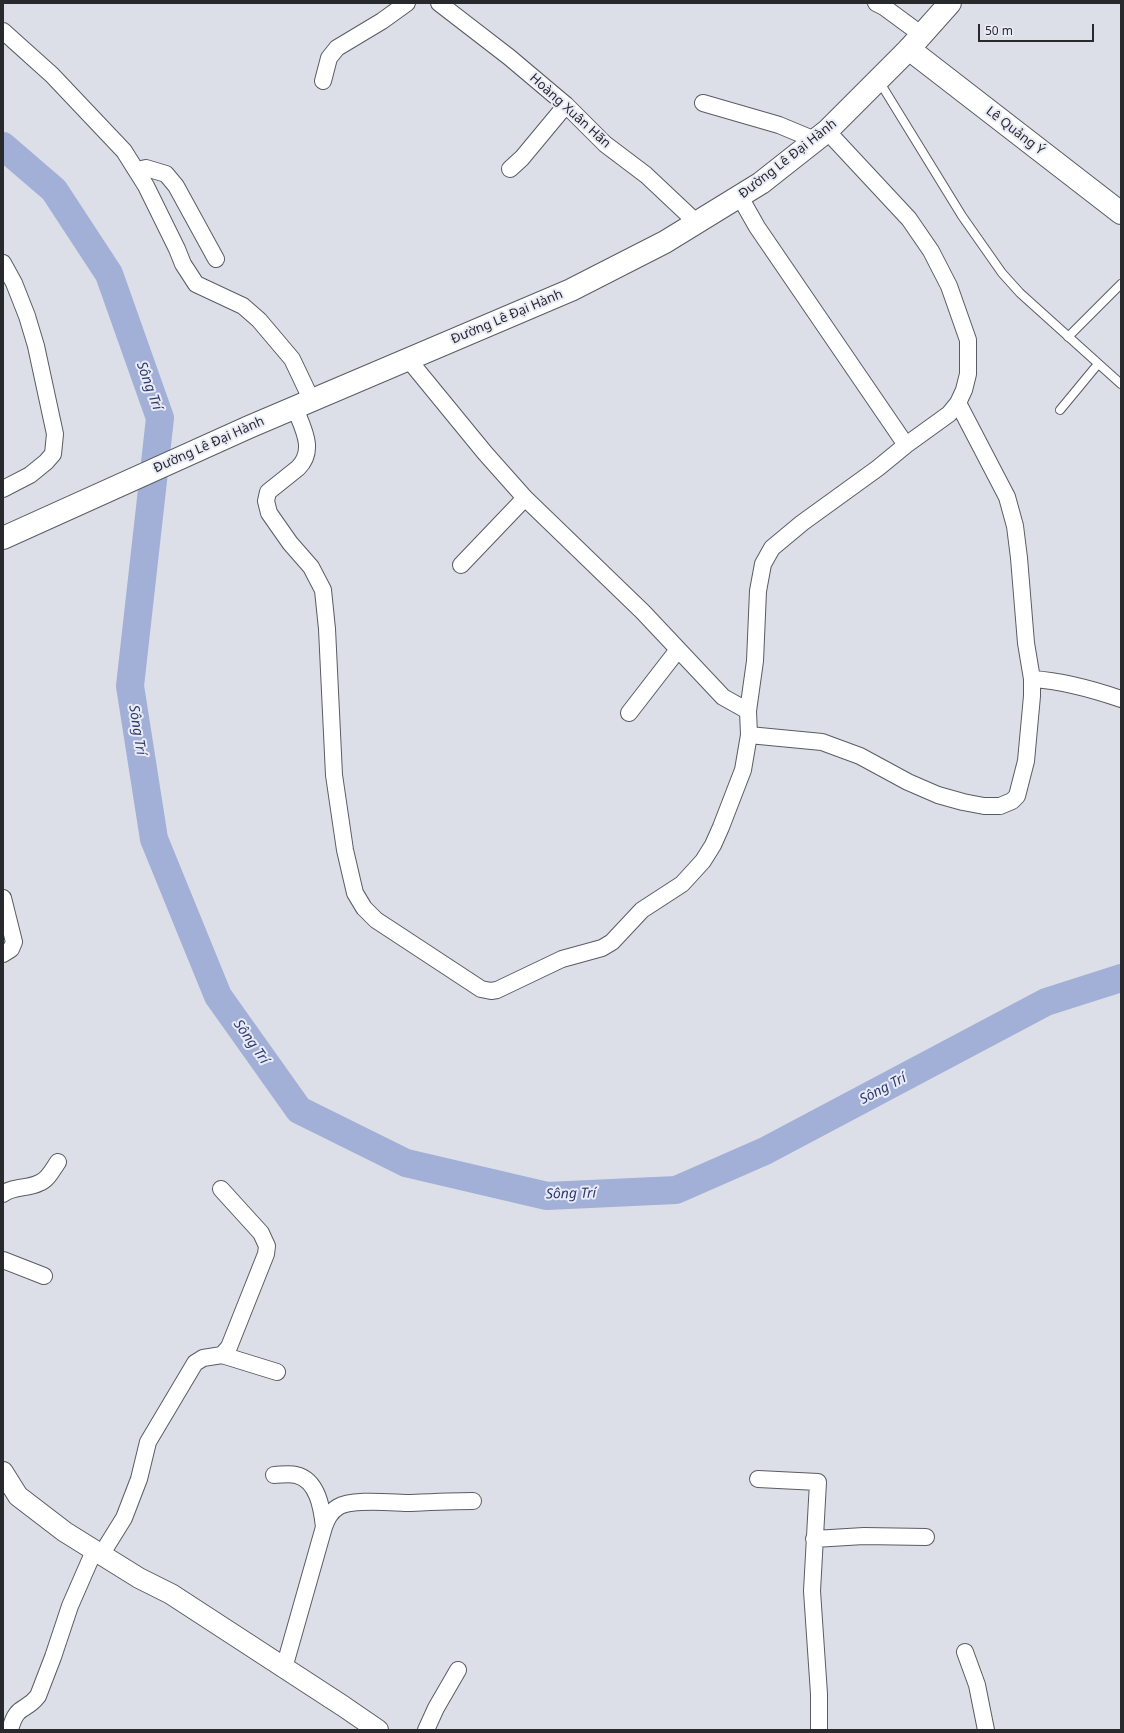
<!DOCTYPE html>
<html>
<head>
<meta charset="utf-8">
<style>
	body { margin:0 }
	#map { position:relative; width:1124px; height:1733px; overflow:hidden; background:#dcdfe8; font-family:"Noto Sans",sans-serif }
	canvas { display:block }
	.frame { position:absolute; inset:0; border:4px solid #28292c; pointer-events:none }
	.scale { position:absolute; left:978px; top:24px; width:116px; height:18px; box-sizing:border-box; border:2px solid #28292c; border-top:0; padding-left:5px; font-size:12px; line-height:14px; white-space:nowrap; color:#28292c; -webkit-text-stroke:3px #e9ecf6; paint-order:stroke }
</style>
</head>
<body>
<div id="map">
<canvas width="1124" height="1733"></canvas>
<div class="frame"></div>
<div class="scale">50 m</div>
</div>
<script>
const g = document.querySelector('canvas').getContext('2d');
g.lineJoin = 'round';
function stroke(path, color, width, dash) {
  g.strokeStyle = color;
  g.lineWidth = width;
  g.lineCap = dash ? 'butt' : 'round';
  g.setLineDash(dash || []);
  g.stroke(path);
}
function write(font, color, halo, rows, align = 'center') {
  g.font = font + ' "Noto Sans",sans-serif';
  g.lineWidth = 4;
  g.setLineDash([]);
  g.textBaseline = 'middle';
  g.strokeStyle = halo;
  g.fillStyle = color;
  for (const [text, x, y, turn = 0] of rows) {
    g.save();
    g.translate(x, y);
    g.rotate((+turn || 0) * Math.PI / 180);
    g.textAlign = isNaN(turn) ? turn : align;
    if (halo) g.strokeText(text, 0, 0);
    g.fillText(text, 0, 0);
    g.restore();
  }
}
stroke(new Path2D(`
	M3,146L54,190L109,274L160,418L130,686L154,839L218,996L299,1110L406,1163L547,1196L676,1190L765,1151L1046,1002L1121,978`), '#a2afd7', 28);
const service = new Path2D(`
	M879,81L962,216L1002,273L1020,293L1121,384
	M1068,337L1121,284
	M1060,410L1098,364`);
const minor = new Path2D(`
	M439,3L509,57L566,105L605,144L646,175L697,223
	M876,3L884,7L922,35
	M3,31L52,75L124,151L146,186L177,249L183,264L196,284L243,306L259,320L292,359L312,401
	M323,81L329,58L337,48L382,21L407,3
	M703,103L779,125L815,140
	M510,169L522,158L566,105
	M137,170L146,168L166,174L176,186L216,259
	M740,197L757,227L906,445
	M3,263L14,283L27,316L36,346L55,434L53,454L46,462L30,475L3,489
	M408,359L485,453L525,498L643,612L723,697L748,711
	M295,408C303,429 316,450 298,468L268,492L266,501L269,513L290,543L311,567L323,590L327,629L334,775L345,850L355,893L364,908L376,920L481,989L491,991L497,990L562,959L602,948L612,942L642,910L682,884L703,861L713,845L721,827L743,770L749,735L748,711L755,661L758,591L763,564L772,548L802,523L878,468L906,445L949,414L958,403L964,390L968,374V340L949,286L931,251L909,219L827,131
	M461,565L525,498
	M1032,679C1063,681 1092,689 1121,699
	M629,713L677,651
	M749,735L822,742L860,756L908,782L938,795L963,802L984,806H1000L1012,801L1017,796L1026,761L1032,696V679L1026,643L1019,558L1015,526L1007,497L958,403
	M3,898L14,942L11,949L3,954
	M3,1194C13,1186 28,1189 39,1183C48,1180 53,1169 58,1162
	M3,1260L44,1276
	M222,1355L277,1372
	M274,1475C281,1475 289,1473 296,1475C318,1480 322,1509 324,1527
	M758,1479L818,1482L812,1591L819,1694V1730
	M814,1539L864,1536L926,1537
	M101,1555L124,1518L139,1479L148,1442L195,1363L203,1358L222,1355L229,1347L266,1254L267,1246L261,1233L221,1189
	M965,1652L977,1685L986,1730
	M284,1668L324,1527C327,1519 330,1512 338,1507C352,1498 394,1503 411,1503C432,1502 453,1501 473,1501
	M10,1730C17,1703 25,1713 38,1696L53,1657L70,1606L94,1551
	M426,1730L436,1708L458,1670`);
const tertiary = new Path2D(`
	M3,1472L18,1496L65,1532L139,1578L171,1594L343,1706L378,1730`);
const secondary = new Path2D(`
	M909,49L1121,213`);
const primary = new Path2D(`
	M3,538L249,427L571,290L665,242L761,183L827,131L909,49L950,3`);
stroke(service, '#5a5c64', 10);
stroke(minor, '#5a5c64', 18);
stroke(tertiary, '#5a5c64', 22);
stroke(secondary, '#5a5c64', 24);
stroke(primary, '#5a5c64', 24);
stroke(service, '#fff', 8);
stroke(minor, '#fff', 16);
stroke(tertiary, '#fff', 20);
stroke(secondary, '#fff', 22);
stroke(primary, '#fff', 22);
write('13px', '#28292c', '#e9ecf6', [
	["Hoàng Xuân Hãn",570,111,42],
	["Lê Quảng Ý",1015,131,38],
	["Đường Lê Đại Hành",788,159,-38],
	["Đường Lê Đại Hành",507,317,-23],
	["Đường Lê Đại Hành",209,445,-24]
]);
write('italic 14px', '#2d396c', '#e9ecf6', [
	["Sông Trí",149,386,70],
	["Sông Trí",137,730,81],
	["Sông Trí",251,1042,55],
	["Sông Trí",883,1089,-28],
	["Sông Trí",571,1194,-1]
]);
</script>
</body>
</html>
